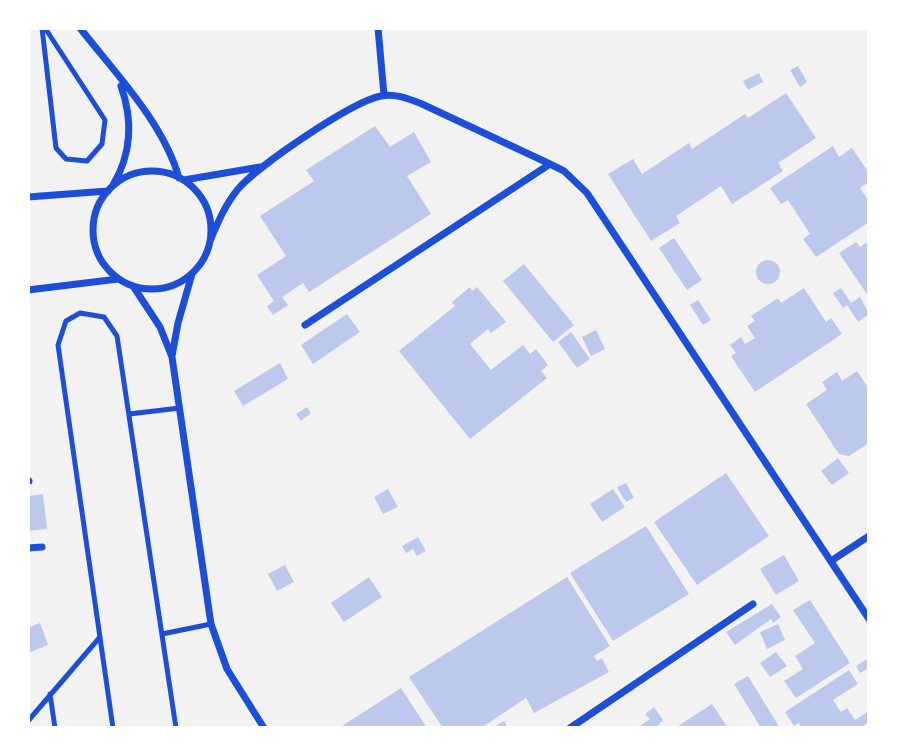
<!DOCTYPE html>
<html>
<head>
<meta charset="utf-8">
<style>
	body { margin:0 }
	#map { position:relative; width:897px; height:756px; overflow:hidden; background:#f2f2f2; font-family:"Roboto Serif",serif }
	canvas { display:block }
	.frame { position:absolute; inset:0; border:30px solid #fff; pointer-events:none }
</style>
</head>
<body>
<div id="map">
<canvas width="897" height="756"></canvas>
<div class="frame"></div>
</div>
<script>
const g = document.querySelector('canvas').getContext('2d');
g.lineJoin = 'round';
function fill(path, color) {
  g.fillStyle = color;
  g.fill(path, 'evenodd');
}
function stroke(path, color, width, dash) {
  g.strokeStyle = color;
  g.lineWidth = width;
  g.lineCap = dash ? 'butt' : 'round';
  g.setLineDash(dash || []);
  g.stroke(path);
}
fill(new Path2D(`
	M798,66L807,82L800,87L790,70Z
	M759,73L763,82L748,90L743,81Z
	M786,93L816,138L778,163L783,171L732,204L721,186L676,216L680,223L651,241L608,174L633,159L642,174L689,143L692,149L745,114L748,118Z
	M375,126L390,147L414,132L431,162L407,176L431,214L309,292L303,283L282,297L288,305L273,315L267,306L274,301L257,275L286,256L260,216L314,181L306,170Z
	M833,146L839,157L852,148L869,173V182L860,188L869,201V222L816,257L803,239L810,234L788,200L781,204L770,188Z
	M674,238L702,280L687,290L659,248Z
	M869,241V297L839,253L856,242L860,247Z
	M756 272a12 12 0 1 1 24 0a12 12 0 1 1-24 0Z
	M524,264L574,325L553,342L503,281Z
	M470,287L472,291L477,287L506,322L491,333L488,329L470,344L491,370L523,345L530,354L536,349L548,365L541,371L547,378L470,439L399,351L455,306L452,302Z
	M804,288L826,322L831,318L842,334L755,392L731,356L736,353L730,345L741,337L745,344L755,338L747,326L755,321L751,316L778,298L781,303Z
	M841,288L851,303L860,297L869,314L858,322L847,305L843,308L833,293Z
	M698,300L711,320L703,325L690,305Z
	M347,314L360,332L313,364L301,345Z
	M596,330L605,349L591,356L582,337Z
	M571,332L590,359L577,368L558,342Z
	M280,363L288,379L243,406L234,391Z
	M857,371L869,389V443L849,456L839,454L806,404L827,390L822,382L837,372L842,381Z
	M307,407L311,413L301,421L296,414Z
	M838,458L849,473L832,485L821,471Z
	M726,473L769,536L697,585L654,522Z
	M626,483L634,498L626,502L617,487Z
	M388,489L398,507L383,514L374,497Z
	M613,489L625,507L602,522L590,504Z
	M43,494L47,529L28,531V496Z
	M646,526L689,594L613,641L570,573Z
	M418,537L426,551L417,556L413,549L406,553L402,546Z
	M784,555L799,581L776,595L760,569Z
	M285,565L294,582L277,591L268,574Z
	M369,577L382,597L344,622L331,603Z
	M567,577L610,646L594,656L597,661L602,658L609,672L534,713L526,698L481,728H443L409,677Z
	M810,600L850,663L796,698L784,681L803,669L795,656L815,643L793,610Z
	M772,604L781,617L773,623L771,619L735,645L726,632Z
	M40,623L48,645L28,653V628Z
	M778,624L785,640L767,649L760,632Z
	M776,652L787,666L770,677L760,663Z
	M869,658V668L860,673L856,666Z
	M849,670L858,684L833,700L841,712L847,708L855,720L869,711V722L860,728H802L799,723L794,726L785,712Z
	M748,676L775,720L780,728H761L734,684Z
	M401,688L427,728H339Z
	M712,704L728,728H675Z
	M654,707L663,720L656,728H637L650,719L645,714Z
	M504,721L508,728H492Z`), '#bdc9ec');
stroke(new Path2D(`
	M42,28L56,148L66,159L87,161L102,144L105,120L45,28
	M129,414L180,408
	M162,634L211,624
	M50,694L55,728
	M28,721L100,637
	M113,728L58,345L66,321L80,313L104,317L117,336L176,728`), '#1d4ed8', 5);
stroke(new Path2D(`
	M80,28C115,73 163,122 179,178
	M378,28L384,95
	M93 230a59 59 0 1 1 118 0a59 59 0 1 1-118 0Z
	M184,180L260,167
	M113,185C132,153 133,120 121,86
	M28,197L108,191
	M210,241C218,222 225,205 238,189C259,165 351,102 381,96C395,93 409,99 422,104L550,164L564,171L587,193L869,619
	M133,286L160,327L172,357L211,624L227,669L264,728
	M28,290L118,279
	M305,325L550,164
	M172,356L178,323L192,274
	M28,481H29
	M28,548L42,547
	M831,561L869,536
	M570,728L753,604`), '#1d4ed8', 7);
</script>
</body>
</html>
